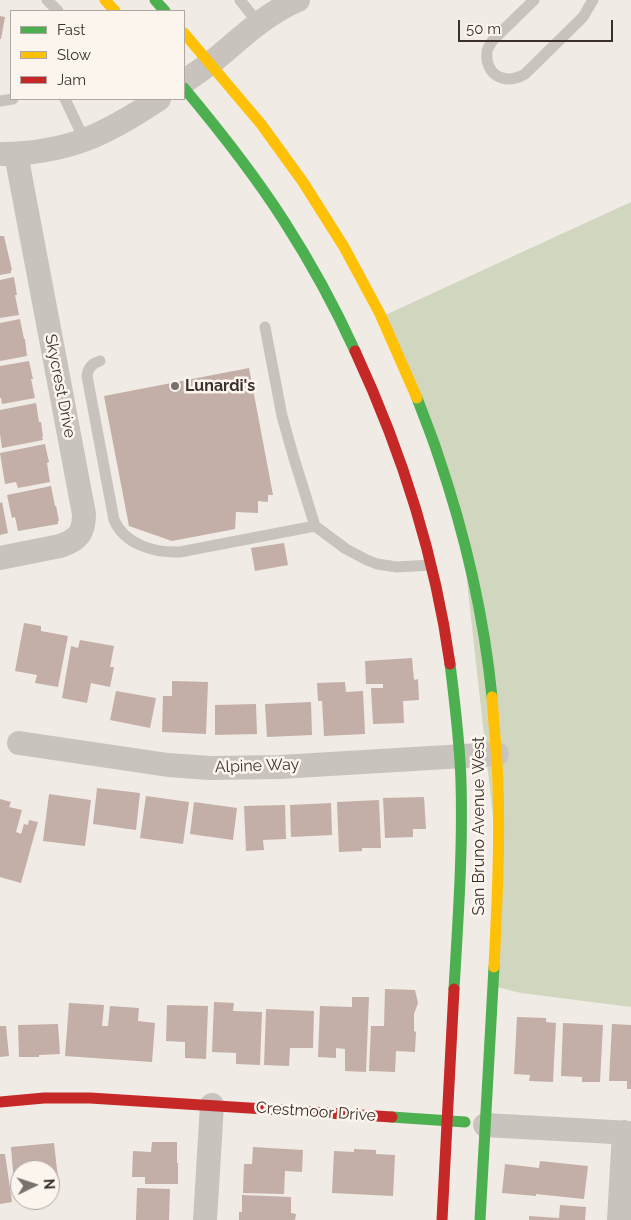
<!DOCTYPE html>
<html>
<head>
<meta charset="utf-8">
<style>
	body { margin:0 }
	#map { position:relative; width:631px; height:1220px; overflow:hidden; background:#f0ebe5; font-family:Raleway,sans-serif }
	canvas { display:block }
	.legend { position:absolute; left:10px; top:10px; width:175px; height:90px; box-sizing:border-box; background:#fbf5ee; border:1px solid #aea6a0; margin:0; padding:6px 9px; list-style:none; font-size:15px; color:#3b302b }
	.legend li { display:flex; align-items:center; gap:10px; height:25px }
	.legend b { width:25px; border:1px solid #aea6a0 }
	.north { position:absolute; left:10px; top:1160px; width:50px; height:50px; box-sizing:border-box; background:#fbf5ee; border:1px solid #aea6a0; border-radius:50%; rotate:86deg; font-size:14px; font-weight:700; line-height:20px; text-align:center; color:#3b302b }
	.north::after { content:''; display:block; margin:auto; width:18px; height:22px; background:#7a716c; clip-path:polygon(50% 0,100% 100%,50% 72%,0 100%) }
	.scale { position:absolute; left:458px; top:20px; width:155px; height:22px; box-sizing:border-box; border:2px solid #3b302b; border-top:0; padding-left:6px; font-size:15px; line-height:18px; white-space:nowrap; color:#3b302b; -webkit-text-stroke:4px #fbf5ee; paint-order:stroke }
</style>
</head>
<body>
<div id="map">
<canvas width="631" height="1220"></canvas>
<ul class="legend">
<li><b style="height:6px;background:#4caf50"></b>Fast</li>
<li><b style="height:6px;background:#ffc107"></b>Slow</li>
<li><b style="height:6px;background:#c62828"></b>Jam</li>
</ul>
<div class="north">N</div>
<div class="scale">50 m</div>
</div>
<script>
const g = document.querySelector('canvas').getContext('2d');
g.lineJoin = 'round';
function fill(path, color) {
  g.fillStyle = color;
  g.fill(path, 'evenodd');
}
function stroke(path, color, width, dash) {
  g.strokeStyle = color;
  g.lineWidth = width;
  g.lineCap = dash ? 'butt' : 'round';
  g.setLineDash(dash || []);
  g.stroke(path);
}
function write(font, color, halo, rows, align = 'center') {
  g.font = font + ' Raleway,sans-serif';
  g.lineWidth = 5;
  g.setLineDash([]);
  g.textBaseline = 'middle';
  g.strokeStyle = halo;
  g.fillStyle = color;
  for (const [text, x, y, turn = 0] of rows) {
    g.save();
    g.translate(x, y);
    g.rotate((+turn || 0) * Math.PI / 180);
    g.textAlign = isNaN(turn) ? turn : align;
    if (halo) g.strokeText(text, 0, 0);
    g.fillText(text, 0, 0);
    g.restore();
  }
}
fill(new Path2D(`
	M631,202V1007L521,993L493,986L498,862L461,527L381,317Z`), '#d1d6bf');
fill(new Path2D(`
	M0,16L5,17L1,39H0Z
	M0,236H4L12,270H11V273L0,275Z
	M14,277L17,295H15L19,315L0,318V280Z
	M20,319L24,339H25L27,356L0,361V323Z
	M29,361L33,379H31L35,398L2,404L1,398H0V366Z
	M249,368L273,495H268V502L258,501V513L236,512L235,529L172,541L129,526L104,396Z
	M36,403L39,422H41L43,437H42L43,440L2,448L0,434V410Z
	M45,444L49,462L47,463L50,482L18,488L16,482L5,484L0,453Z
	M51,486L55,506H56L59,521H58V524L18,531L15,517L12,518L7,495Z
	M2,502L8,533L0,535V503Z
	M284,543L288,565L255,571L251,548Z
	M24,623L41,626V631L68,636L58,687L35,683L37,675L15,671Z
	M80,640L114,646L110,667H114L110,687L91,683L87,703L62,698L71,646L78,648Z
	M412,658L414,680L418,679L419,700L403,701L404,723L373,724L371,688H383V684H366L365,661Z
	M172,681L208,682L206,734L162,732L163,696H172Z
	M345,682L346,692L363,691L365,734L324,736L322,701H318L317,683Z
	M116,691L156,698L150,728L110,720Z
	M311,702L312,735L267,737L265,704Z
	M256,704L257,734L215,735V705Z
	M97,788L140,793L136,830L93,824Z
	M49,794L91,800L85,846L43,841Z
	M146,796L189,802L183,844L140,838Z
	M424,797L426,829H413V837L385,838L383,798Z
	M0,799L11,802L9,807L22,810L16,832L21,834L24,824L28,825L29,820L38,822L21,883L0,877Z
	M379,800L381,848H362V851L339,852L337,802Z
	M194,802L237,808L233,840L190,834Z
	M331,803L332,835L291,837L290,805Z
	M285,805L286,839L263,840L264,850L246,851L244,806Z
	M385,989L415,990L418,1003L414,1014V1031L416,1032L415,1052L396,1051L395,1072L369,1071L371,1026H384Z
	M352,997H369L366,1072L345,1071V1049L336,1048V1058L318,1057L320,1006L352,1007Z
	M214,1002L234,1003L233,1011L262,1012L260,1065L236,1064V1053L212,1052Z
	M69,1003L104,1005L102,1026H108L110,1006L139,1008L138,1021L155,1023L152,1062L65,1056Z
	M167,1005L208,1006L206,1059L185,1058V1042L166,1041Z
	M266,1009L314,1011L313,1048H290L289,1066L264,1065Z
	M517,1017L546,1018V1022L556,1023L553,1082L529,1081L530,1075L514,1074Z
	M563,1023L603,1025L600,1082H582V1077L561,1076Z
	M58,1024L60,1054L39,1055V1057H19L18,1025Z
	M612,1024L631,1025V1089H627V1081H609Z
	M0,1026H6L9,1056L0,1057Z
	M152,1142H177V1163H178V1184H145V1177H132L133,1151L151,1152Z
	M54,1143L58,1178L50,1179V1170H20V1182L14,1183L11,1147Z
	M253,1147L303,1150L302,1172L285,1171L284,1194L243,1193L244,1164H252Z
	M354,1149L376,1150V1154L395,1155L393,1196L332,1193L334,1151L354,1152Z
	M0,1154H5L12,1202L0,1204Z
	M540,1161L588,1166L584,1199L536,1194V1196L502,1193L505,1164L539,1168Z
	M137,1188L170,1189L169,1220H136Z
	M242,1195L291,1197V1213L296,1214L295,1220H239V1212H242Z
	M560,1205L586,1207L585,1220H529V1216L559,1218Z`), '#c3afa7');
stroke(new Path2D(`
	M47,0L58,11
	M240,0L258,23
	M534,0L492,41C491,44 489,46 488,48C486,52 487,57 487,60C491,80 510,83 525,74L583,17L593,0
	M65,99L85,141
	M0,101L13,99
	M265,327L282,416L293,455L315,526L346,549L367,560L377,564L397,567L431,565
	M100,361C92,363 88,368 87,376L114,520C125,545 155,553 180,552L315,526`), '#c9c3be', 11);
stroke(new Path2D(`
	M184,82C193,75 203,69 212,62C240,39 265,14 298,0
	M2,154C68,153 105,135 159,99
	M0,558L60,546C78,540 84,533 84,514L16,154
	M19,743L168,765L210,768L280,767L497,754
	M485,1125L631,1133
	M205,1220L212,1105
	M619,1220L624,1132`), '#c9c3be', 24);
stroke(new Path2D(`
	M155,0L165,11
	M184,88C220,131 254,174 284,221C311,263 335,307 355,351
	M417,398C424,417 432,436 438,455C464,531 484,616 492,697
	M450,664C455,704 460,743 461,782C463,851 458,920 454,989
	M392,1117L465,1122
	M480,1220L494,967`), '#4caf50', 11);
stroke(new Path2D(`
	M105,0L115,11
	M184,33L261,124L303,182L344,247L380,314L417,398
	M492,697C494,726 497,755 498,784C500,845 497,906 494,967`), '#ffc107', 11);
stroke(new Path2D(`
	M355,351C401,450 435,556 450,664
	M0,1102L44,1098H90L392,1117
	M442,1220L454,989`), '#c62828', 11);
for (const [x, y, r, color] of [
	[175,386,5,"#7a716c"]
]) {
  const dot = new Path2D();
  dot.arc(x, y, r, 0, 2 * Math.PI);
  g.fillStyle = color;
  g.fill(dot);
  stroke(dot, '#fbf5ee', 2);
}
write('16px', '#3b302b', '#fbf5ee', [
	["Skycrest Drive",60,386,79],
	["Alpine Way",257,766,-2],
	["San Bruno Avenue West",479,826,-90],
	["Crestmoor Drive",316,1112,4]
]);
write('bold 16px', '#3b302b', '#fbf5ee', [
	["Lunardi's",185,386]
], 'left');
</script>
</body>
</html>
